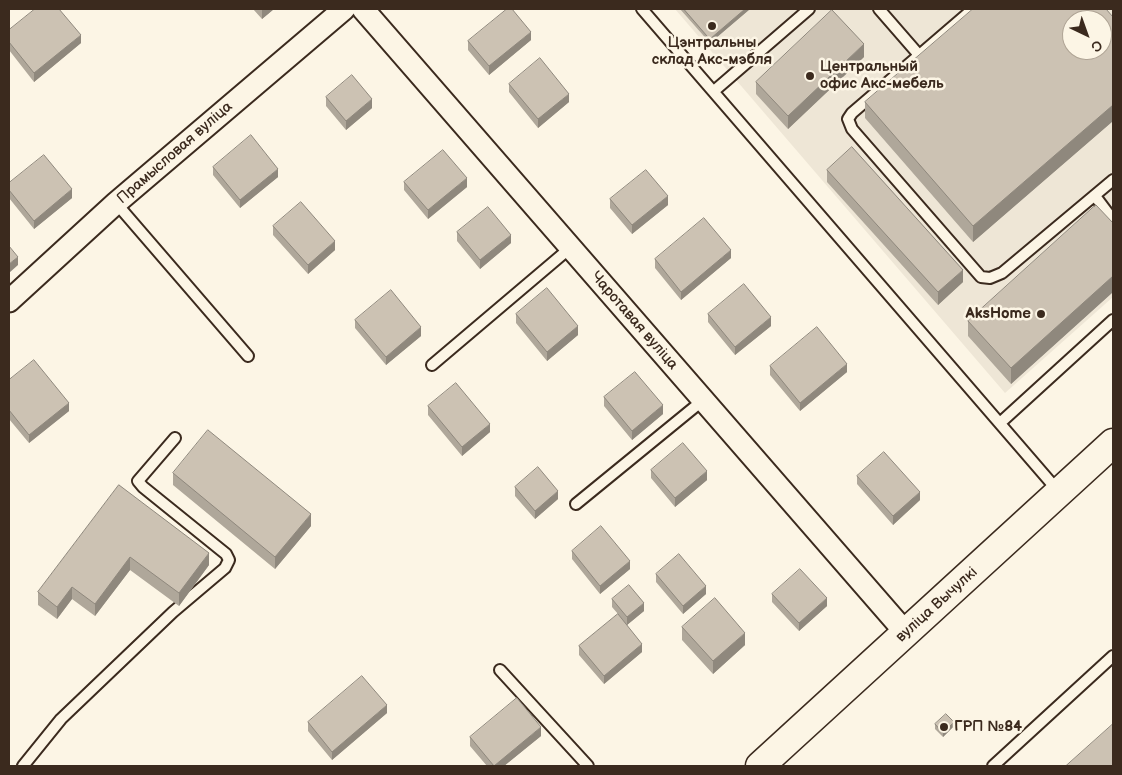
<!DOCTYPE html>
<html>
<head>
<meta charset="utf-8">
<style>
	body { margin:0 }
	#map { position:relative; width:1122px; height:775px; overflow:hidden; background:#fcf5e5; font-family:"Balsamiq Sans",sans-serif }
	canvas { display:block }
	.frame { position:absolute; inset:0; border:10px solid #3b2a1e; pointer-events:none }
	.north { position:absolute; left:1062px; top:10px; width:50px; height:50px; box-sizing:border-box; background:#fcf5e5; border:1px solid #afa495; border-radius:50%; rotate:138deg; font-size:14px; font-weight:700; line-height:20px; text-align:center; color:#3b2a1e }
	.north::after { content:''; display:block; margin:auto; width:18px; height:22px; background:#3b2a1e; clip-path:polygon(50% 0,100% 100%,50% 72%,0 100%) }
</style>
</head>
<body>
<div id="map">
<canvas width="1122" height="775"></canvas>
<div class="frame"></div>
<div class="north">С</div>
</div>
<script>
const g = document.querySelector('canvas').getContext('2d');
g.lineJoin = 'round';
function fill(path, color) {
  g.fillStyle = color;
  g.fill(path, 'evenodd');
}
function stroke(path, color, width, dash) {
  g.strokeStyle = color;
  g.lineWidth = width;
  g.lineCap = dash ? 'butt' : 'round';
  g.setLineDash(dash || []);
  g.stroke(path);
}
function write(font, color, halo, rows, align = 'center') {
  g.font = font + ' "Balsamiq Sans",sans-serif';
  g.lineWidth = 5;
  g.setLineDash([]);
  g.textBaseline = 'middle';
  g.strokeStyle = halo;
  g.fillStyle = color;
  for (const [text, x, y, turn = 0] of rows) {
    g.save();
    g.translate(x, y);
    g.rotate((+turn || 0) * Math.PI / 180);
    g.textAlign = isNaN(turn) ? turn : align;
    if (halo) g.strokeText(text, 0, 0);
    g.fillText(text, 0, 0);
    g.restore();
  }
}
fill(new Path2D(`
	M675,9H1113V297L1005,393ZM1072,20H1102V50H1072Z`), '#eee6d6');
const lane = new Path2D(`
	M642,9L1059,492
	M879,9L919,55
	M973,9L852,113L848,119L852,129L981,277L990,278L1002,273L1113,180
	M714,91L809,9
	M1095,196L1113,220
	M116,203L248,356
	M432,365L570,248
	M1000,423L1113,320
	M576,504L702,401
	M500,670L588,766
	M23,766L61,719L173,612L225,568L229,560L226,554L143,487L138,481L175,438
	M993,766L1113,656`);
const street = new Path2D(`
	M363,9L906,633
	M9,301L116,203L344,9`);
const secondary = new Path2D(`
	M760,766L1113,443`);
stroke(lane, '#3b2a1e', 14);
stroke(street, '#3b2a1e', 25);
stroke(secondary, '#3b2a1e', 31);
stroke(lane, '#fcf5e5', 10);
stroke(street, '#fcf5e5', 21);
stroke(secondary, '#fcf5e5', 28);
fill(new Path2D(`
	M253,9H274L262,19Z
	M680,9H750L710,43Z
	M1113,17V121L973,242L865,118V102Z
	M9,30L81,43L34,82L9,50Z
	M531,40L489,75L468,50V41Z
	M864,57L788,129L756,94V82Z
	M509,84L569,102L538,128L509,92Z
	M326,97L372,108L346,130L326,106Z
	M213,167L278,177L240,208L213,175Z
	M827,170L963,282L938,305L827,182Z
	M404,182L467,187L428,219L404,190Z
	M9,183L72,198L34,229L9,198Z
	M610,199L668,205L632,234L610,208Z
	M1113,223V292L1011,384L968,336V321Z
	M273,226L335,250L308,274L273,235Z
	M457,232L511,243L480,269L457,241Z
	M731,258L681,300L655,268V259Z
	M516,314L578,335L547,361L516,323Z
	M708,314L771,326L735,355L708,322Z
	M355,320L421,336L386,365L355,328Z
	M770,366L847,372L800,411L770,375Z
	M9,380L69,411L29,443L9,419Z
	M604,397L663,414L632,440L604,406Z
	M428,406L490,432L462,456L428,415Z
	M651,470L707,480L675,507L651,478Z
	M173,473L311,526L275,569L173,485Z
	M857,476L920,500L893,525L857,484Z
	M119,485L209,565L179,606L130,570L95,616L72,599L57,619L38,605V592Z
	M515,487L558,499L535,519L515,496Z
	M572,551L630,569L600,594L572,559Z
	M656,574L706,594L683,614L656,582Z
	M772,594L827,606L799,631L772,602Z
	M612,599L644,611L627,625L642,652L604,684L579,655V646L618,614L612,607Z
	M682,627L745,645L713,674L682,640Z
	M387,713L332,760L308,731V722Z
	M935,724L954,726L943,737L935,729Z
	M541,736L504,766H487L470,746V737Z`), '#afa79a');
fill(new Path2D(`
	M264,9H274L262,19V10Z
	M745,9H750L710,43V39Z
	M531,32V40L489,75V66Z
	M81,35V43L34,82V73Z
	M864,44V57L788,129V116Z
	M569,94V102L538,128V119Z
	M372,99V108L346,130V121Z
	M1113,105V121L973,242V226Z
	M278,169V177L240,208V200Z
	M467,178V187L428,219V210Z
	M72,189V198L34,229V221Z
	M668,196V205L632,234V225Z
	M511,235V243L480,269V260Z
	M335,241V250L308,274V265Z
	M731,250V258L681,300V292Z
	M18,257V265L9,273V264Z
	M963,270V282L938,305V292Z
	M1113,276V292L1011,384V368Z
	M771,317V326L735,355V347Z
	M578,326V335L547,361V352Z
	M421,327V336L386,365V357Z
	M847,364V372L800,411V403Z
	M69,403V411L29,443V435Z
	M663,405V414L632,440V431Z
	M490,424V432L462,456V447Z
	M707,471V480L675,507V498Z
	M558,491V499L535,519V511Z
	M920,492V500L893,525V516Z
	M311,514V526L275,569V557Z
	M209,553V565L179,606V593Z
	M130,557V570L95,616V604Z
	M630,561V569L600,594V586Z
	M706,586V594L683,614V606Z
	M72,587V599L57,619V607Z
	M827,598V606L799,631V623Z
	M644,603V611L627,625V617Z
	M745,633V645L713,674V661Z
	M642,644V652L604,684V676Z
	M387,705V713L332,760V752Z
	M954,722V726L943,737V733Z
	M541,727V736L504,766H494Z`), '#8f887d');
const building = new Path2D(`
	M35,9H59L81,35L34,73L9,42V30Z
	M507,9H512L531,32L489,66L468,41Z
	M684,9H745L710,39Z
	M973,9H1106L1113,17V105L973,226L865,102ZM1072,20H1102V50H1072Z
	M832,10L864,44L788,116L756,82Z
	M540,58L569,94L538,119L509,84Z
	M352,75L372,99L346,121L326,97Z
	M251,135L278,169L240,200L213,167Z
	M852,147L963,270L938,292L827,170Z
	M443,150L467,178L428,210L404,182Z
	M44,155L72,189L34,221L9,190V183Z
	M646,170L668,196L632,225L610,199Z
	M301,202L335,241L308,265L273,226Z
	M1096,205L1113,223V276L1011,368L968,321Z
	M488,207L511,235L480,260L457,232Z
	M704,218L731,250L681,292L655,259Z
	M9,246L18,257L9,264Z
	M744,284L771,317L735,347L708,314Z
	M547,288L578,326L547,352L516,314Z
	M391,290L421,327L386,357L355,320Z
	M817,327L847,364L800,403L770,366Z
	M34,360L69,403L29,435L9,410V380Z
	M635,372L663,405L632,431L604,397Z
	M456,383L490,424L462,447L428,406Z
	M208,430L311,514L275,557L173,473Z
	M683,443L707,471L675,498L651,470Z
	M884,452L920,492L893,516L857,476Z
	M538,467L558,491L535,511L515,487Z
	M119,485L209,553L179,593L130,557L95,604L72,587L57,607L38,592Z
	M601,526L630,561L600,586L572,551Z
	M679,554L706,586L683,606L656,574Z
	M800,569L827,598L799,623L772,594Z
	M629,585L644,603L627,617L612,599Z
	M715,598L745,633L713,661L682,627Z
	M618,614L642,644L604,676L579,646Z
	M362,676L387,705L332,752L308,722Z
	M517,698L541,727L494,766L470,737Z
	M946,714L954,722L943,733L935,724Z
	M1113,724V766H1066Z`);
fill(building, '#ccc2b3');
stroke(building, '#8f887d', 1);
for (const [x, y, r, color] of [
	[712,26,5,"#3b2a1e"],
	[810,76,5,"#3b2a1e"],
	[1041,314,5,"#3b2a1e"],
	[944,727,5,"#3b2a1e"]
]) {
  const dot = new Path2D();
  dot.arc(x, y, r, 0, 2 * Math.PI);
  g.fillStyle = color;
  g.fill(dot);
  stroke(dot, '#fcf5e5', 2);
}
write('bold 15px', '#3b2a1e', '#fcf5e5', [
	["Цэнтральны",712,43,"center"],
	["склад Акс-мэбля",712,60,"center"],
	["Центральный",820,67],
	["офис Акс-мебель",820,84],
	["AksHome",1031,314,"right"],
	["ГРП №84",954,727]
], 'left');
write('15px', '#3b2a1e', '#fcf5e5', [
	["Прамысловая вуліца",175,153,-41],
	["Чаротавая вуліца",634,321,49],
	["вуліца Вычулкі",937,605,-42]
]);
</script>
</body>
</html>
